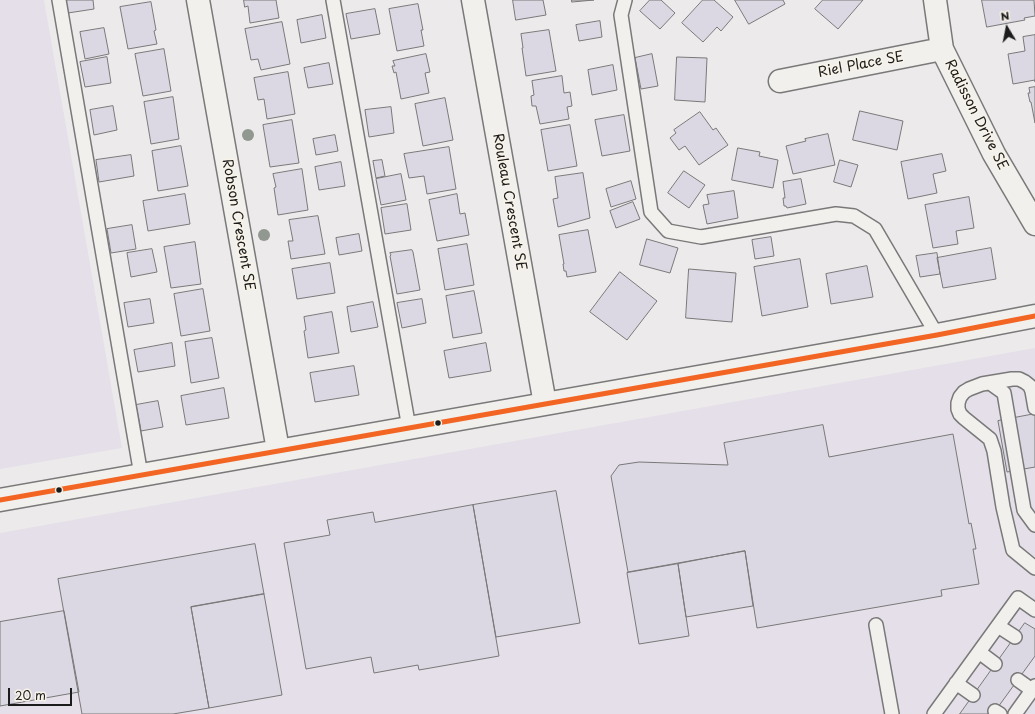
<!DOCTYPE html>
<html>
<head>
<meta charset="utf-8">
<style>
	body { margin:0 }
	#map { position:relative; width:1035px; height:714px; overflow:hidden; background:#edeaeb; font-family:"Playpen Sans",sans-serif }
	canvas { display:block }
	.north { position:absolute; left:987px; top:8px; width:40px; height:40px; -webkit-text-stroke:3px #f7f3e8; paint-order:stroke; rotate:350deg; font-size:11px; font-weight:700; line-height:16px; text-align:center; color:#1c1c1c }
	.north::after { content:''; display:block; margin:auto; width:14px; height:18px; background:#1c1c1c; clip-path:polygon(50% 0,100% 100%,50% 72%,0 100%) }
	.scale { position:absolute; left:8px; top:688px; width:64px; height:18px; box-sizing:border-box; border:2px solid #1c1c1c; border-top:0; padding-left:5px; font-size:12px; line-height:14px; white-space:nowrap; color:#1c1c1c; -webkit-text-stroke:3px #f7f3e8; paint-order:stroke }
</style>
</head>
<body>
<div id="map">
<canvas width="1035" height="714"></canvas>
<div class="north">N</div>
<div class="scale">20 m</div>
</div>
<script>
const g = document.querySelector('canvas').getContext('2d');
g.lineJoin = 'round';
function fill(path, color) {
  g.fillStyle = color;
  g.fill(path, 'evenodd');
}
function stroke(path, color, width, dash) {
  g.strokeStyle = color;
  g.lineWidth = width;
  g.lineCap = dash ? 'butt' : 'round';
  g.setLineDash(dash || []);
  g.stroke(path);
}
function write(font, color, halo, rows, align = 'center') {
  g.font = font + ' "Playpen Sans",sans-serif';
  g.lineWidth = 3;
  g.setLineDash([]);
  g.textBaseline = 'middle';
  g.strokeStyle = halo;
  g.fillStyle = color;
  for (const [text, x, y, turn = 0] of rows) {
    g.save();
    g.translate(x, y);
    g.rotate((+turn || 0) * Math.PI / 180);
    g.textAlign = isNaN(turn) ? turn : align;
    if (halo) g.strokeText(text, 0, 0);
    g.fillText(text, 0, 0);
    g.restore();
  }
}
fill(new Path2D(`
	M0,0H44L122,448L0,469Z
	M1035,348V714H0V533Z`), '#e4dfe8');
const building = new Path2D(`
	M66,0H93L94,9L68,13Z
	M244,0H276L279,18L250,23L248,6L245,7Z
	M513,0H543L546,15L516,20Z
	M572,0H594L572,2Z
	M650,0H661L675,13L660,29L640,11Z
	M703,0H714L733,17L721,31L717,27L703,42L682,23Z
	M735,0H783L785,4L749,24Z
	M823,0H863L838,29L815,9Z
	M982,0H1034L1035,16L1024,18L1025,20L987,27Z
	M151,2L156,30L154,31L157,44L128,49L120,7Z
	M418,4L423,30H421L424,46L397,51L389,9Z
	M375,9L380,34L351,39L346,14Z
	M322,15L326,38L301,43L297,20Z
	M600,21L602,37L579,41L576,25Z
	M282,22L290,64L261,70L258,59L251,60L245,29Z
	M104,28L109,54L85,59L80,32Z
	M549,30L556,71L526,76L522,48H523L521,34Z
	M1035,35V82V80L1013,84L1008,54L1025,51L1023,37Z
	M164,49L171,91L143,96L135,54Z
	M426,54L430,72L425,73L429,93L401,99L396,72L394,73L392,66H395L393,61Z
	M652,54L658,86L641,89L635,58Z
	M107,57L111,83L85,87L80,62Z
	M677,57L707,58L705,102L675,100Z
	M329,63L333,84L308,88L304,68Z
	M613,65L617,90L592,95L588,70Z
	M288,72L295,114L267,119L264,99L258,100L254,78Z
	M562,76L564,93L570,92L572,106L567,107L569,119L540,124L536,106H532L531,96L534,95L532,81Z
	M1035,87V123L1031,102H1030L1028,93H1030L1029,88Z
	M173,97L179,139L151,144L144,102Z
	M445,98L453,140L423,146L415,104Z
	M113,106L117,130L94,135L90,110Z
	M391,107L394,133L369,137L365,110Z
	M860,111L903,121L897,150L853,140Z
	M700,112L713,130L716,128L728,145L699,165L685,146L679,150L670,138L676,133L674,130Z
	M624,115L630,151L602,156L595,120Z
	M292,120L299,163L270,167L263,125Z
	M570,125L577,166L548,171L541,130Z
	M828,134L835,165L793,174L786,146L806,141L805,139Z
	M335,135L338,151L316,155L313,139Z
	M181,146L188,186L158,191L152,151Z
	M449,147L456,189L427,194L424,176L409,178L404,154Z
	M738,148L760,152L759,156L778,160L773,188L732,180Z
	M942,154L946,171L933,174L937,193L908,199L901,162Z
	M131,155L134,176L99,182L96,160Z
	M382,160L385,176L376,178L373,161Z
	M840,160L858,165L851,187L834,182Z
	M341,162L345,186L319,190L315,167Z
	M302,169L308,210L278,215L274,188L276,187L273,174Z
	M684,171L705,185L689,208L668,193Z
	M583,173L590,218L558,227L553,199L558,198L555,177Z
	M401,174L406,200L381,205L376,179Z
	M801,179L806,204L787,208L786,206H784L783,198H785L783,182Z
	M631,181L636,199L611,207L606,189Z
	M734,191L738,218L707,224L703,205L709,204L707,195Z
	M185,194L190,224L148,231L143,201Z
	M457,194L460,214L465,213L469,235L437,241L429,200Z
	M969,197L974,228L956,231L958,244L933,248L925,205Z
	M633,202L640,219L616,228L610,211Z
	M407,204L411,230L385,234L381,208Z
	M318,216L325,254L291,259L288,241H293L289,220Z
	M132,225L136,249L111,253L107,229Z
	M588,230L596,272L567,277L566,271H564L563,264H564L559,235Z
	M359,234L362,251L339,255L336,238Z
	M771,237L774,256L755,259L752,240Z
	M647,239L678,248L670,273L640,265Z
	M195,242L201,284L171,288L164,247Z
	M467,244L474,285L445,290L438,249Z
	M991,248L996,279L943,288L937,258Z
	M152,249L157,272L131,277L127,253Z
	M412,250L413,252L420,290L397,294L390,256L391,255L390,253Z
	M937,253L940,274L920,277L916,256Z
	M800,259L808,307L762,316L754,267Z
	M330,263L335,293L297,299L292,269Z
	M867,266L873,297L831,304L826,274Z
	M689,269L736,273L732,322L686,318Z
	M620,272L657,301L627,340L590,312Z
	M203,289L210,331L181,336L174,294Z
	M474,291L482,333L453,338L446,296Z
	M150,299L154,323L128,327L124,303Z
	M422,299L426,323L402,328L397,303Z
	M373,302L378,327L351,332L347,307Z
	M332,312L339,353L308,358L304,331L306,330L304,317Z
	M212,338L219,378L191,383L185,342Z
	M172,343L175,366L138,372L134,350Z
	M486,343L491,371L449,378L444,351Z
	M354,366L359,395L315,402L310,373Z
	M224,388L229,418L186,425L181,396Z
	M158,401L163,427L141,431L136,405Z
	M1035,414V467L1007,472L998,421Z
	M823,425L829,457L953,434L969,524L971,523L976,549H973L979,584L941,590L942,596L757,628L745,551L628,572L611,476L619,465L639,462L728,465L724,443Z
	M556,491L580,623L496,637L473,505Z
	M473,505L499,656L419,670L418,665L374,673L371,657L306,669L284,543L330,535L327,520L373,512L375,522Z
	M255,544L264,594L191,607L209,708L173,714H82L58,579Z
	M745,551L753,606L686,617L678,564Z
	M678,564L689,636L639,644L627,573Z
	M264,594L282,695L209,708L191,607Z
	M64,611L79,692L0,706V622Z
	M1025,623L1035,629V656L993,714H960Z`);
fill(building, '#dbd8e3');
stroke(building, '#7a7979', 1);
const lane = new Path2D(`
	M59,0L141,475
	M333,0L409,428
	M625,0L621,15L651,212L668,231L701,237L836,214L854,216L875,229L937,335
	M990,383L1004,393L1024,510L1035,525
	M1035,408L1032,391L1030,386L1025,382L1019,379H1012L982,384L969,389L964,392L960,397L958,403V409L960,414L964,418L990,439L994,451L1003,507L1013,550L1035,568
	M876,625L892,714
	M998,626L1015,637
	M979,652L995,664
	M1018,680L1032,690
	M956,683L973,695
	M995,711L1000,714
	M934,714L1018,598L1035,610
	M1015,714L1035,686`);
const street = new Path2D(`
	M198,0L278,450
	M473,0L545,404
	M935,0L942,49L994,154L1035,224
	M780,81L942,49
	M0,500L937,335L1035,316`);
stroke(lane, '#7a7979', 16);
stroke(street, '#7a7979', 25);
stroke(lane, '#f1f0ed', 13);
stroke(street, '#f1f0ed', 22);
stroke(new Path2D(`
	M0,500L937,335L1035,316`), '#f26522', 5);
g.fillStyle = '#91988f';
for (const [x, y] of [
	[248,135],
	[264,235]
]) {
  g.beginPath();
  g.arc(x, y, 6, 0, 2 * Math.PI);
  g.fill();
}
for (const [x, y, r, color] of [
	[438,423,3.5,"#1c1c1c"],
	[59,490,3.5,"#1c1c1c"]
]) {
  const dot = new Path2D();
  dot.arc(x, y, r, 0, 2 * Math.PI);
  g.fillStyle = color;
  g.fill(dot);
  stroke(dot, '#f7f3e8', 1.5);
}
write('14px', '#1c1c1c', '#f7f3e8', [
	["Riel Place SE",861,65,-11],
	["Radisson Drive SE",976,115,63],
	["Rouleau Crescent SE",509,202,80],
	["Robson Crescent SE",238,225,80]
]);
</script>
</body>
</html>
